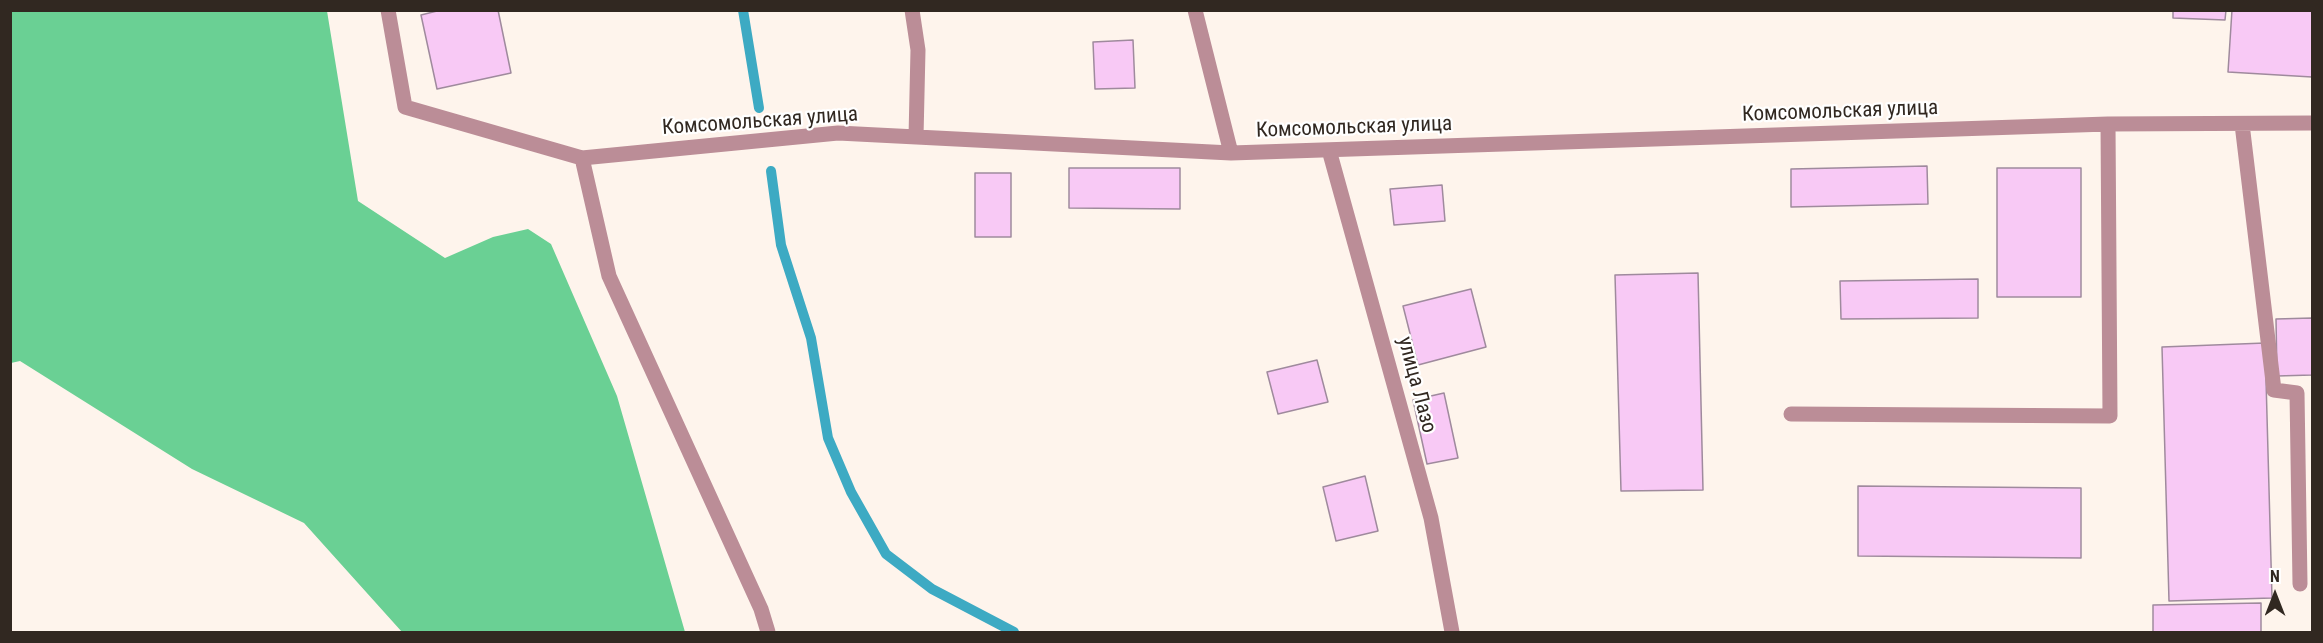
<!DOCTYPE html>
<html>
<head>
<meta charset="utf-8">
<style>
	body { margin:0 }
	#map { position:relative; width:2323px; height:643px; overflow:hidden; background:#fef4ec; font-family:"Roboto Condensed",sans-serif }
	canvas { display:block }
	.frame { position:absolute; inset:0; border:12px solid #312821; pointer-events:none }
	.north { position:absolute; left:2245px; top:565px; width:60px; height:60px; -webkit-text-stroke:4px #fff; paint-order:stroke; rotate:0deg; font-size:16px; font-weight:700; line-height:24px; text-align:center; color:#312821 }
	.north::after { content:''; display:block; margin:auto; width:21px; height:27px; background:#312821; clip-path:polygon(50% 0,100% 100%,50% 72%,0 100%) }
</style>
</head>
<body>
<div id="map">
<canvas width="2323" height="643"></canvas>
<div class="frame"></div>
<div class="north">N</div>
</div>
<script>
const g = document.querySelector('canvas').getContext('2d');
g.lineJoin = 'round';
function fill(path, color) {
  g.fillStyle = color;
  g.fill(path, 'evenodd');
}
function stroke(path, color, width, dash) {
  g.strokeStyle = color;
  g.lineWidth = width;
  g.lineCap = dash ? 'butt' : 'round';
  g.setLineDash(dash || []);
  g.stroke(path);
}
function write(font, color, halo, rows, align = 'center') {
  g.font = font + ' "Roboto Condensed",sans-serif';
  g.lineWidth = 4.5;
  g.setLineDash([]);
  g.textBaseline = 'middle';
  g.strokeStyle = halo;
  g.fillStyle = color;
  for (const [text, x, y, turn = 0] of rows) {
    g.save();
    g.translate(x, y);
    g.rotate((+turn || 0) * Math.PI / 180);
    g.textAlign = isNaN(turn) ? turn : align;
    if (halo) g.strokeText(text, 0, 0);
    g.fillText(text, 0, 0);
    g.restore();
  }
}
fill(new Path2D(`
	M10,11H327L358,201L445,258L493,237L528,229L551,244L617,396L685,632H402L304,523L192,469L20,361L11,363Z`), '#6ad094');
stroke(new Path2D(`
	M743,10L759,108
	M771,171L781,245L811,338L828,438L851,492L886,554L932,589L1014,632`), '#3daac3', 10);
const building = new Path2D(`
	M441,10H498L511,73L437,89L421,15Z
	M2173,10H2226L2225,20L2173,18Z
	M2232,10H2312V77L2228,72Z
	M1133,40L1135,88L1095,89L1093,42Z
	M1927,166L1928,204L1791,207V169Z
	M1069,168H1180V209L1069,208Z
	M1997,168H2081V297H1997Z
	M975,173H1011V237H975Z
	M1442,185L1445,221L1394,225L1390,189Z
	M1698,273L1703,490L1621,491L1615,275Z
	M1978,279V318L1841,319L1840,281Z
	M1471,289L1486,347L1418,365L1403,306Z
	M2312,318V375L2277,376L2276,319Z
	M2265,343L2272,598L2169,601L2162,347Z
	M1317,360L1328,402L1278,414L1267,372Z
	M1444,393L1458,458L1427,464L1413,400Z
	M1365,476L1378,531L1336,541L1323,487Z
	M1858,486L2081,488V558L1858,556Z
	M2261,603V632H2153V605Z`);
fill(building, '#f8c9f5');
stroke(building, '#9f8a9d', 1.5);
stroke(new Path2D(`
	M388,10L405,107L582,158L838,133L1231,153L2108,124L2312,123
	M912,10L918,50L916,137
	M1195,10L1231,153
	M2242,124L2274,390L2297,393L2300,584
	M1329,150L1431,518L1452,632
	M582,158L609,276L761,609L768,632
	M1791,414L2110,416L2108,124`), '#bb8d97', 15);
write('21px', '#312821', '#fff', [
	["Комсомольская улица",1840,112,-2],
	["Комсомольская улица",760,122,-4],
	["Комсомольская улица",1354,128,-2],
	["улица Лазо",1416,385,75]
]);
</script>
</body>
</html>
